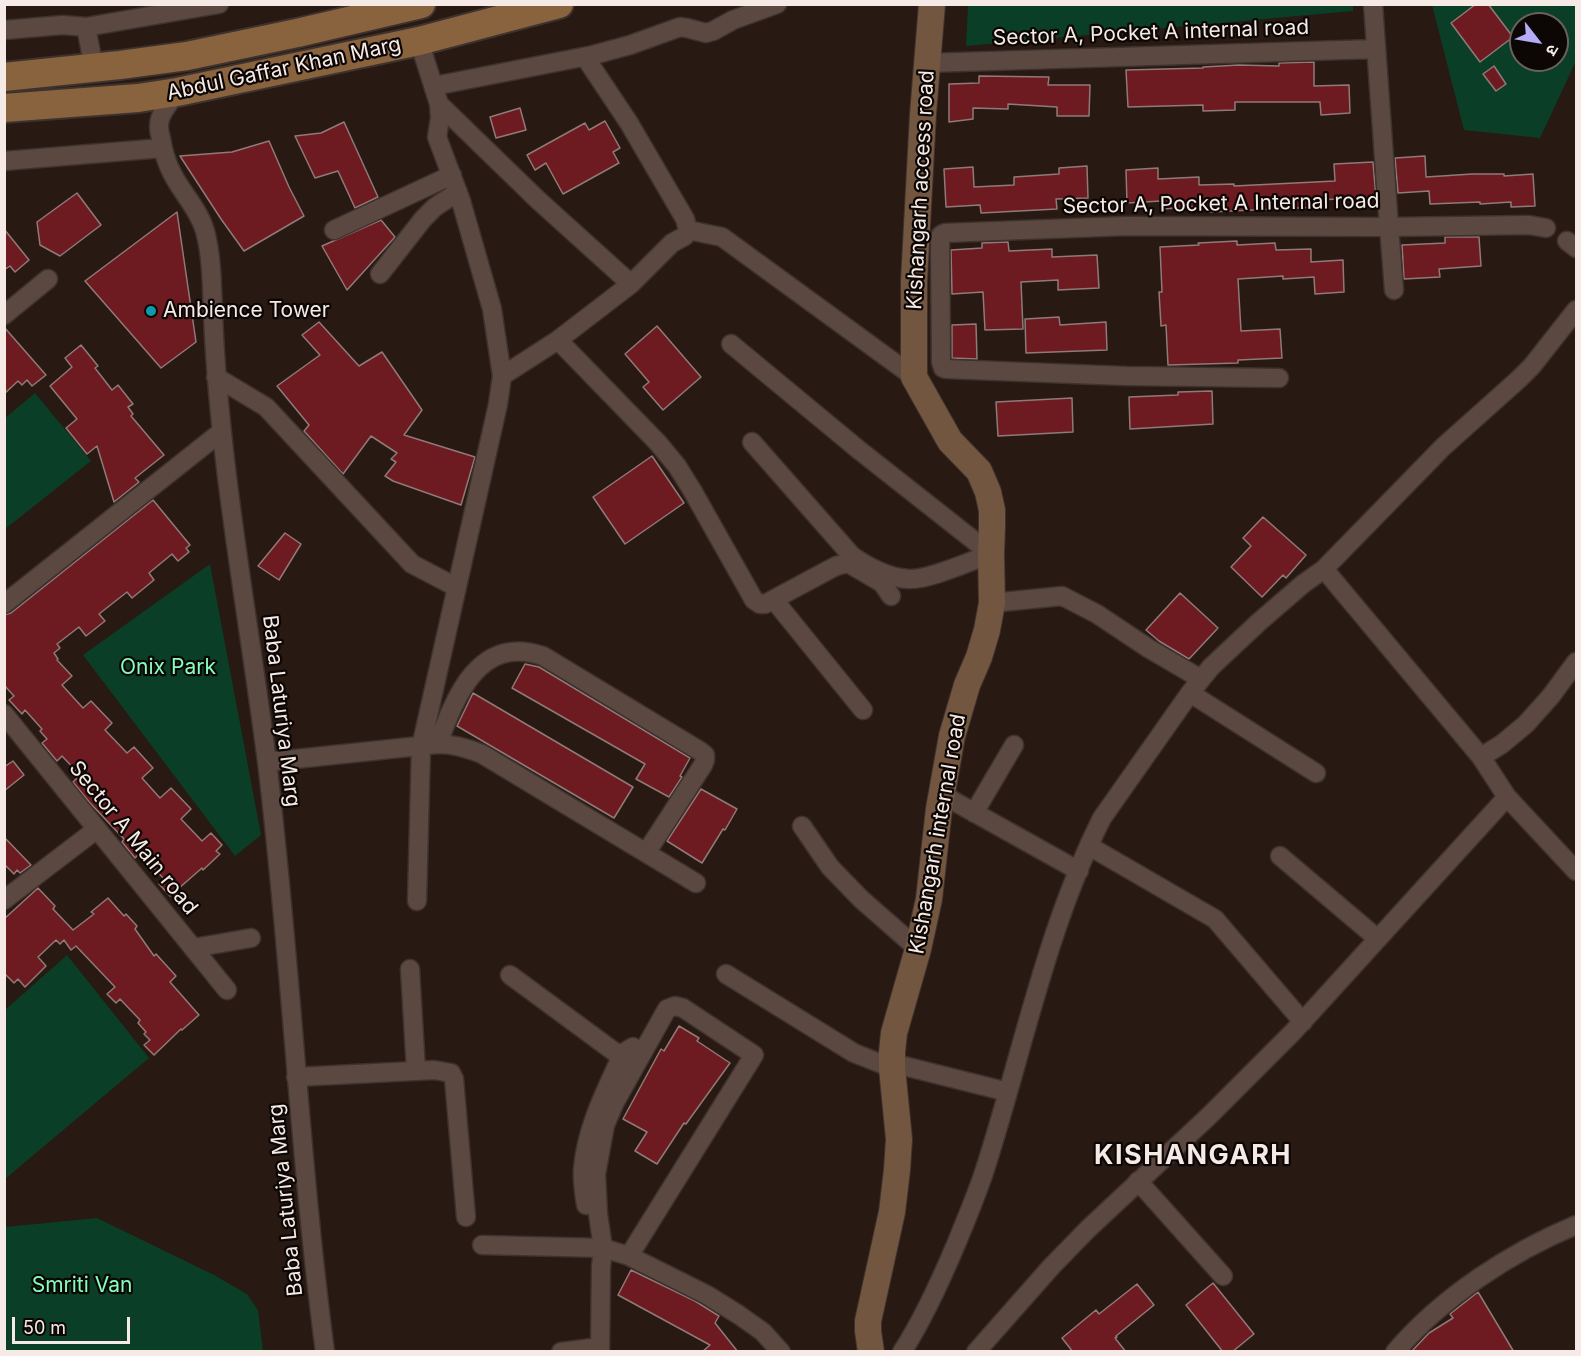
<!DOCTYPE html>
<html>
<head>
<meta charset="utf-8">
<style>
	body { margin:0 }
	#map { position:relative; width:1581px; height:1356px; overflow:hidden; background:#281912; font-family:Inter,"Noto Sans Devanagari",sans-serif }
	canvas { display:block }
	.frame { position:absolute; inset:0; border:6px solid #f5eae5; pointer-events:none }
	.north { position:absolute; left:1509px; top:12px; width:60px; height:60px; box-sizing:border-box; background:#0c0604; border:2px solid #69615e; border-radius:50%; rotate:121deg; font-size:16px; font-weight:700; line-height:24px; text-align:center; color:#f5eae5 }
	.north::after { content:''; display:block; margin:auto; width:21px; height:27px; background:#b5acf8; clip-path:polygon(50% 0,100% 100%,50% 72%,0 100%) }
	.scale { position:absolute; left:12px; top:1317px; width:118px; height:27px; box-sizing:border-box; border:3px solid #f5eae5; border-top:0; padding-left:8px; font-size:18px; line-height:21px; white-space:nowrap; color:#f5eae5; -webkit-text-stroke:4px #0c0604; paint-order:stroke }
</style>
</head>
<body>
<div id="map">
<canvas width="1581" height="1356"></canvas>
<div class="frame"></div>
<div class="north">उ</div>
<div class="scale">50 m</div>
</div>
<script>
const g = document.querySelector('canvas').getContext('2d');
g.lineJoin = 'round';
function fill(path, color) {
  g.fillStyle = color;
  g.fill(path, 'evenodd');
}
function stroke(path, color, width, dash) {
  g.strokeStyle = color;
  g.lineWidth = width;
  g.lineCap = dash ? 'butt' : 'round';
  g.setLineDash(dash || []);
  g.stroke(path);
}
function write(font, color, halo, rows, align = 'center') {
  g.font = font + ' Inter,sans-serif';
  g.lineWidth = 4.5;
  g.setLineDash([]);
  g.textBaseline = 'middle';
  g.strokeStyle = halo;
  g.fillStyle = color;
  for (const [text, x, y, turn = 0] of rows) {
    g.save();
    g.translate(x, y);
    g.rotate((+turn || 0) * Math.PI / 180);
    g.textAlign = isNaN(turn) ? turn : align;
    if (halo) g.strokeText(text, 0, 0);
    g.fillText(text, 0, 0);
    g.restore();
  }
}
fill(new Path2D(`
	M968,5L1353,4V11L966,46Z
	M1432,5H1576V61L1540,138L1464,130ZM1521,24H1557V60H1521Z
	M35,393L91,461L5,529V418Z
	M210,564L261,835L235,856L83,655Z
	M67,955L149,1058L5,1179V1010Z
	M97,1218L214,1275L247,1294L258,1310L263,1351H5V1227Z`), '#0a3e26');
const building = new Path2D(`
	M1476,4H1488L1513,37L1480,62L1451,23Z
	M1314,62V86L1349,85L1350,113L1321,115L1320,102H1235V110L1203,111V105L1128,107L1126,70L1203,68V67L1239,65L1279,66V63Z
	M1494,66L1506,84L1496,91L1483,74Z
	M979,76L1049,77L1048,85H1090L1089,116H1057V107L1008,104V109L973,108V119L949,122V84L979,83Z
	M520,108L526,130L496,138L490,117Z
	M605,121L620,148L613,152L619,163L563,194L546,163L535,170L527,155L585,123L589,130Z
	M344,122L378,197L355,208L338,171L315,178L295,136L321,133Z
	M269,141L289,187L304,216L244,251L221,219L180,156L232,152Z
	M1425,156L1426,177L1472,174H1504V176L1533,174L1535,206L1511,207V202L1480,204V202L1430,204L1429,191L1398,193L1395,158Z
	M1373,162L1376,197L1319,200L1320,207L1209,212V206L1162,209L1161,201L1127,203L1126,170L1158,168V179L1199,177V185L1234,184V186L1335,181L1334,164Z
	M1087,166L1088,198L1056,199L1057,209L981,213L980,205L946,207L944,169L973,167L974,187L1014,185V177L1059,174V168Z
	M77,193L101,225L60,256L40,245L37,222Z
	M177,212L196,342L161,368L85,281Z
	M381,220L395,237L347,290L322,246Z
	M4,229L29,260L15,272L10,266L4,270Z
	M1445,237H1479L1481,266L1439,269L1440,277L1404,279L1402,245L1445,243Z
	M1237,241V245L1275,243L1276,250L1311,249V262L1343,260L1344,292L1315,294L1314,277L1283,279V276L1238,279L1241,331L1280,329L1282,358L1238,360V363L1168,365L1166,325L1161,326L1159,292H1162L1160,247L1199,245L1198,243Z
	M1008,242L1009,251L1052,249V257L1097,255L1099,288L1058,290V280L1021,282L1023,329L985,330L983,292L952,294L951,250L982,248V243Z
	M1059,317L1060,325L1106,322L1107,350L1026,353L1025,319Z
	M319,322L359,366L382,352L422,410L404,435L475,457L461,505L393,481L385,476L396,462L391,459L397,453L371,436L343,474L304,431L309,425L277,386L320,355L302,335Z
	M976,324L977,359L952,358V325Z
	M657,326L701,377L663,410L643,387L649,382L625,354Z
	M4,327L46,375L32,386L27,380L22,385L18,381L4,394Z
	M81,345L98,366L95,368L112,390L118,385L133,404L128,407L133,414L131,416L164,455L135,478L139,482L114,502L97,446L87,454L66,428L77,419L50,386L72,367L65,358Z
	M1212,391L1213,424L1130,429L1129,397L1178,395V392Z
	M1072,398L1073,432L998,436L996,402Z
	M652,456L684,503L625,544L593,497Z
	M153,500L190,545L186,548L189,552L178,561L172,554L149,573L154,580L132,598L127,592L99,614L105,621L86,636L79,627L57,644L60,648L54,653L58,659L57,660L72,676L62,685L83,708L91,701L112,723L105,730L127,753L134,747L153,768L142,778L160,798L171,788L191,809L181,819L202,841L211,833L222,845L216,851L220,854L203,870L202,868L170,896L159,884L164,879L140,853L135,858L122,842L124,839L90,803L73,782L80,775L62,756L57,761L42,743L47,739L40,731L42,729L25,710L22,714L9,700L14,696L4,685V615L11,613Z
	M1263,517L1306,555L1286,578L1283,575L1262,597L1231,567L1251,546L1243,538Z
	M285,533L301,544L279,580L258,566Z
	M1180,593L1218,628L1189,659L1159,641L1146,630Z
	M525,664L539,667L690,758L680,776L682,777L669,797L636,779L645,764L512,688Z
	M473,693L633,787L614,818L457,726Z
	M13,761L24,775L4,791V767Z
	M701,789L737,809L725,830L723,829L702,863L667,841Z
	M4,837L31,865L20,873L17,870L14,874L4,864Z
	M38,888L55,906L53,909L73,930L94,914L91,912L108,898L124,916L126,914L137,926L135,929L154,956L156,954L176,976L170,982L199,1015L182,1030L181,1029L154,1055L144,1045L150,1040L144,1034L146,1032L138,1023L140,1020L120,999L116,1003L107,994L115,987L76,946L71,950L64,940L60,944L56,940L38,957L46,966L25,987L18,979L14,983L4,973V919Z
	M679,1026L699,1038L697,1041L730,1063L686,1124L684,1123L657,1164L635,1151L647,1132L623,1119L661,1049L664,1051Z
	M631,1270L695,1301L719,1316L715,1323L738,1352H702L710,1345L618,1295Z
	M1213,1283L1254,1334L1232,1352H1223L1186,1305Z
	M1137,1284L1154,1305L1116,1336L1117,1337L1115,1338L1126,1352H1073L1062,1338L1096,1310L1099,1314Z
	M1478,1292L1514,1352H1411L1429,1333L1453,1318L1450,1314Z`);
fill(building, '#6d1b21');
stroke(building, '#907a78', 1.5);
const street = new Path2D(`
	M86,27L94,68
	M4,30L63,25L86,27L219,4
	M927,63L1376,49
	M434,86L593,55L630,45L680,27L687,28L706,33L713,31L733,20L777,4
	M177,92C171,101 163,109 160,119C158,126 159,132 161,138C163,151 167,164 173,175C183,194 199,210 205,231C212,257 212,287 213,314C219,464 248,613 267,762C291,958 299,1156 325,1352
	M439,104L538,200L631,284
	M4,161L163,148
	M334,230L452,175
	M688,230L722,237L914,377
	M1567,241L1576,248
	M380,274L423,219L435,207L458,192
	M1394,290L1389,227L1529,225L1546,228
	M4,315L48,279
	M558,340L658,443L677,466L692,490L754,600L760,604H765L836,566L848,563L882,583L891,596
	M731,344L859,450L991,554
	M502,376L558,340L631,284L672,243L685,236L688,230L685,219L629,123L585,57
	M216,377L266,407L412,564L456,587
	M1279,378L1126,376L946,369L943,368L941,362L940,237L941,235L945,233L1127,226L1389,227L1373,4
	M752,442L852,556C868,567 889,578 909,579C929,580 970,561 991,554
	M1324,569L1481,757L1502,744L1526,724L1551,696L1576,662
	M774,600L863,710
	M992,603L1062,596L1097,614L1148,648L1201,679
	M4,604L221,432
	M1190,693L1316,773
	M4,714L227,990
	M438,744C455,697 479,634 543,656L700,751L705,755V760L703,765L646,853
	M1481,757L1507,797L1576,871
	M267,762L438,744C454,744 467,748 482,754L696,883
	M941,794L1079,871
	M974,813L1014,745
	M802,826L830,867L861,899L918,949
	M1089,846L1215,919L1303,1022
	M1280,856L1378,939
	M4,900L97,829
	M417,901L421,747L498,404L502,376L492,309L461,201L437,137L440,118L439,104L419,41
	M193,948L251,938
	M410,969L416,1071
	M726,974L854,1053L892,1068
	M510,975L616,1053H623L633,1047
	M892,1063L1008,1092
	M296,1077L434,1070L451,1073L454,1079L466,1217
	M1138,1181L1223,1276
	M586,1205C584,1193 582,1180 583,1168C587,1126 606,1090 623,1053
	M482,1245L603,1248L629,1256L707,1295L739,1315L763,1332L781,1352
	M561,1352L600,1347
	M600,1352L601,1267L603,1248L598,1214L596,1174L605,1125L615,1102L667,1009L675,1006L683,1008L754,1055L629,1256
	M902,1352C924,1318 941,1280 957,1242C967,1217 978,1192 986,1166C1023,1050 1047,927 1102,818L1190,693L1211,667L1259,622L1303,584L1324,569L1443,447L1519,379L1532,366L1576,310
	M976,1352L1051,1267L1088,1229L1209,1116L1293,1032L1507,797
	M1395,1352C1442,1297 1511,1252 1576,1225`);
const secondary = new Path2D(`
	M871,1352L868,1331V1321L892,1212L897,1170L899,1139L892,1068V1052L894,1033L918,949L929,899L939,809L952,736L967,685L979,657L987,630L992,603L991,554L992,527V510L988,492L979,471L950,441L914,377V281L923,114L932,4`);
const primary = new Path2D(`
	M4,77L120,65L187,56L297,33L421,4
	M4,108L138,98L177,92L419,41L559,4`);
stroke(street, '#3e322f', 21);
stroke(secondary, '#3e322f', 28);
stroke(primary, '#3e322f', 32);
stroke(street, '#5b4941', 18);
stroke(secondary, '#725640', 26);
stroke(primary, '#89633e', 28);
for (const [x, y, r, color] of [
	[151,311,6,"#0f9aa8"]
]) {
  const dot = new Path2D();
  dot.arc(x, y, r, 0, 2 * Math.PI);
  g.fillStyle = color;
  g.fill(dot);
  stroke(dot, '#0c0604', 2);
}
write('21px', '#f5eae5', '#0c0604', [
	["Sector A, Pocket A internal road",1151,33,-2],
	["Abdul Gaffar Khan Marg",284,69,-12],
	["Kishangarh access road",921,190,-87],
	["Sector A, Pocket A Internal road",1221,204,-1],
	["Baba Laturiya Marg",281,711,83],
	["Kishangarh internal road",938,834,-80],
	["Sector A Main road",133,838,51],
	["Baba Laturiya Marg",286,1200,-96]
]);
write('21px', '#f5eae5', '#0c0604', [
	["Ambience Tower",163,311]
], 'left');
write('21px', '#83febc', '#0c0604', [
	["Onix Park",168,668],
	["Smriti Van",82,1286]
]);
g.letterSpacing = '1.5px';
write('bold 27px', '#f5eae5', '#0c0604', [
	["KISHANGARH",1193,1156]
]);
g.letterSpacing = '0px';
</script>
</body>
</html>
